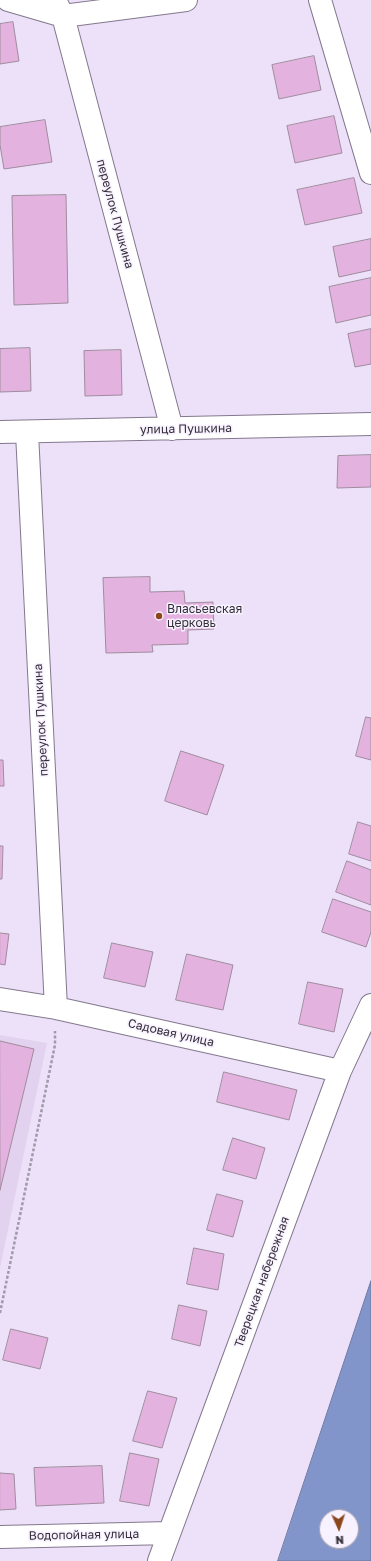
<!DOCTYPE html>
<html>
<head>
<meta charset="utf-8">
<style>
	body { margin:0 }
	#map { position:relative; width:371px; height:1561px; overflow:hidden; background:#ede1f9; font-family:"Golos Text",sans-serif }
	canvas { display:block }
	.north { position:absolute; left:319px; top:1509px; width:40px; height:40px; box-sizing:border-box; background:#f8f1ff; border:1px solid #aaa3af; border-radius:50%; rotate:177deg; font-size:11px; font-weight:700; line-height:16px; text-align:center; color:#342f38 }
	.north::after { content:''; display:block; margin:auto; width:14px; height:18px; background:#8b461b; clip-path:polygon(50% 0,100% 100%,50% 72%,0 100%) }
</style>
</head>
<body>
<div id="map">
<canvas width="371" height="1561"></canvas>
<div class="north">N</div>
</div>
<script>
const g = document.querySelector('canvas').getContext('2d');
g.lineJoin = 'round';
function fill(path, color) {
  g.fillStyle = color;
  g.fill(path, 'evenodd');
}
function stroke(path, color, width, dash) {
  g.strokeStyle = color;
  g.lineWidth = width;
  g.lineCap = dash ? 'butt' : 'round';
  g.setLineDash(dash || []);
  g.stroke(path);
}
function write(font, color, halo, rows, align = 'center') {
  g.font = font + ' "Golos Text",sans-serif';
  g.lineWidth = 3;
  g.setLineDash([]);
  g.textBaseline = 'middle';
  g.strokeStyle = halo;
  g.fillStyle = color;
  for (const [text, x, y, turn = 0] of rows) {
    g.save();
    g.translate(x, y);
    g.rotate((+turn || 0) * Math.PI / 180);
    g.textAlign = isNaN(turn) ? turn : align;
    if (halo) g.strokeText(text, 0, 0);
    g.fillText(text, 0, 0);
    g.restore();
  }
}
fill(new Path2D(`
	M0,1035L47,1043L0,1268Z`), '#e2d2ef');
const water = new Path2D(`
	M371,1281V1561H278ZM327,1517H351V1541H327Z`);
fill(water, '#8195ca');
stroke(water, '#6a769e', 1);
const building = new Path2D(`
	M13,22L19,61L0,64V24Z
	M314,56L321,90L279,99L272,65Z
	M334,116L342,153L295,163L287,126Z
	M45,120L52,162L4,169L0,145V127Z
	M354,178L362,213L305,225L297,190Z
	M66,195L68,303L14,305L12,196Z
	M371,239V270L339,277L333,247Z
	M371,278V315L336,323L329,287Z
	M371,329V364L355,367L348,334Z
	M30,348L31,391L0,392V349Z
	M121,350L122,395L85,396L84,351Z
	M371,455V487L337,488L338,456Z
	M150,577V592L184,591L185,603L213,602L214,629L188,630V644L152,645L153,652L106,653L103,578Z
	M366,717L371,718V760L356,756Z
	M181,751L224,765L207,815L165,801Z
	M0,760H3L4,786H0Z
	M358,822L371,826V861L349,854Z
	M0,846H3L2,879H0Z
	M347,861L371,870V905L336,892Z
	M333,899L371,912V932L366,947L322,932Z
	M0,933L9,934L5,965L0,964Z
	M112,943L153,952L145,987L104,978Z
	M187,954L233,965L223,1010L176,1000Z
	M308,982L343,989L334,1032L299,1024Z
	M0,1041L34,1049L0,1190Z
	M224,1072L297,1090L289,1120L217,1102Z
	M233,1138L265,1148L256,1179L223,1170Z
	M217,1194L243,1201L233,1237L207,1230Z
	M194,1248L224,1254L218,1290L187,1284Z
	M179,1305L207,1311L200,1346L172,1339Z
	M11,1329L48,1338L40,1369L3,1360Z
	M148,1391L177,1398L162,1448L133,1441Z
	M130,1453L159,1459L149,1506L120,1501Z
	M102,1466L104,1503L36,1506L34,1468Z
	M0,1473L14,1474L16,1509L0,1510Z`);
fill(building, '#e3b2df');
stroke(building, '#9f8c9e', 1);
const street = new Path2D(`
	M8,0L63,16L186,0
	M55,0L63,16L172,429
	M320,0L371,173
	M0,432L371,424
	M27,433L56,1008
	M0,999L56,1008L340,1071
	M0,1537L169,1533
	M159,1561L340,1071L371,1005`);
stroke(street, '#83788d', 24);
stroke(new Path2D(`
	M0,1313L55,1045V1031`), '#a198aa', 2.5, [3, 2]);
stroke(street, '#fff', 22);
for (const [x, y, r, color] of [
	[159,616,4,"#8b461b"]
]) {
  const dot = new Path2D();
  dot.arc(x, y, r, 0, 2 * Math.PI);
  g.fillStyle = color;
  g.fill(dot);
  stroke(dot, '#f8f1ff', 1.5);
}
write('12px', '#342f38', '#f8f1ff', [
	["переулок Пушкина",115,214,75],
	["улица Пушкина",186,429,-1],
	["переулок Пушкина",41,720,-93],
	["Садовая улица",171,1033,13],
	["Тверецкая набережная",262,1282,-70],
	["Водопойная улица",84,1535,-1]
]);
write('12px', '#342f38', '#f8f1ff', [
	["Власьевская",167,609],
	["церковь",167,623]
], 'left');
</script>
</body>
</html>
